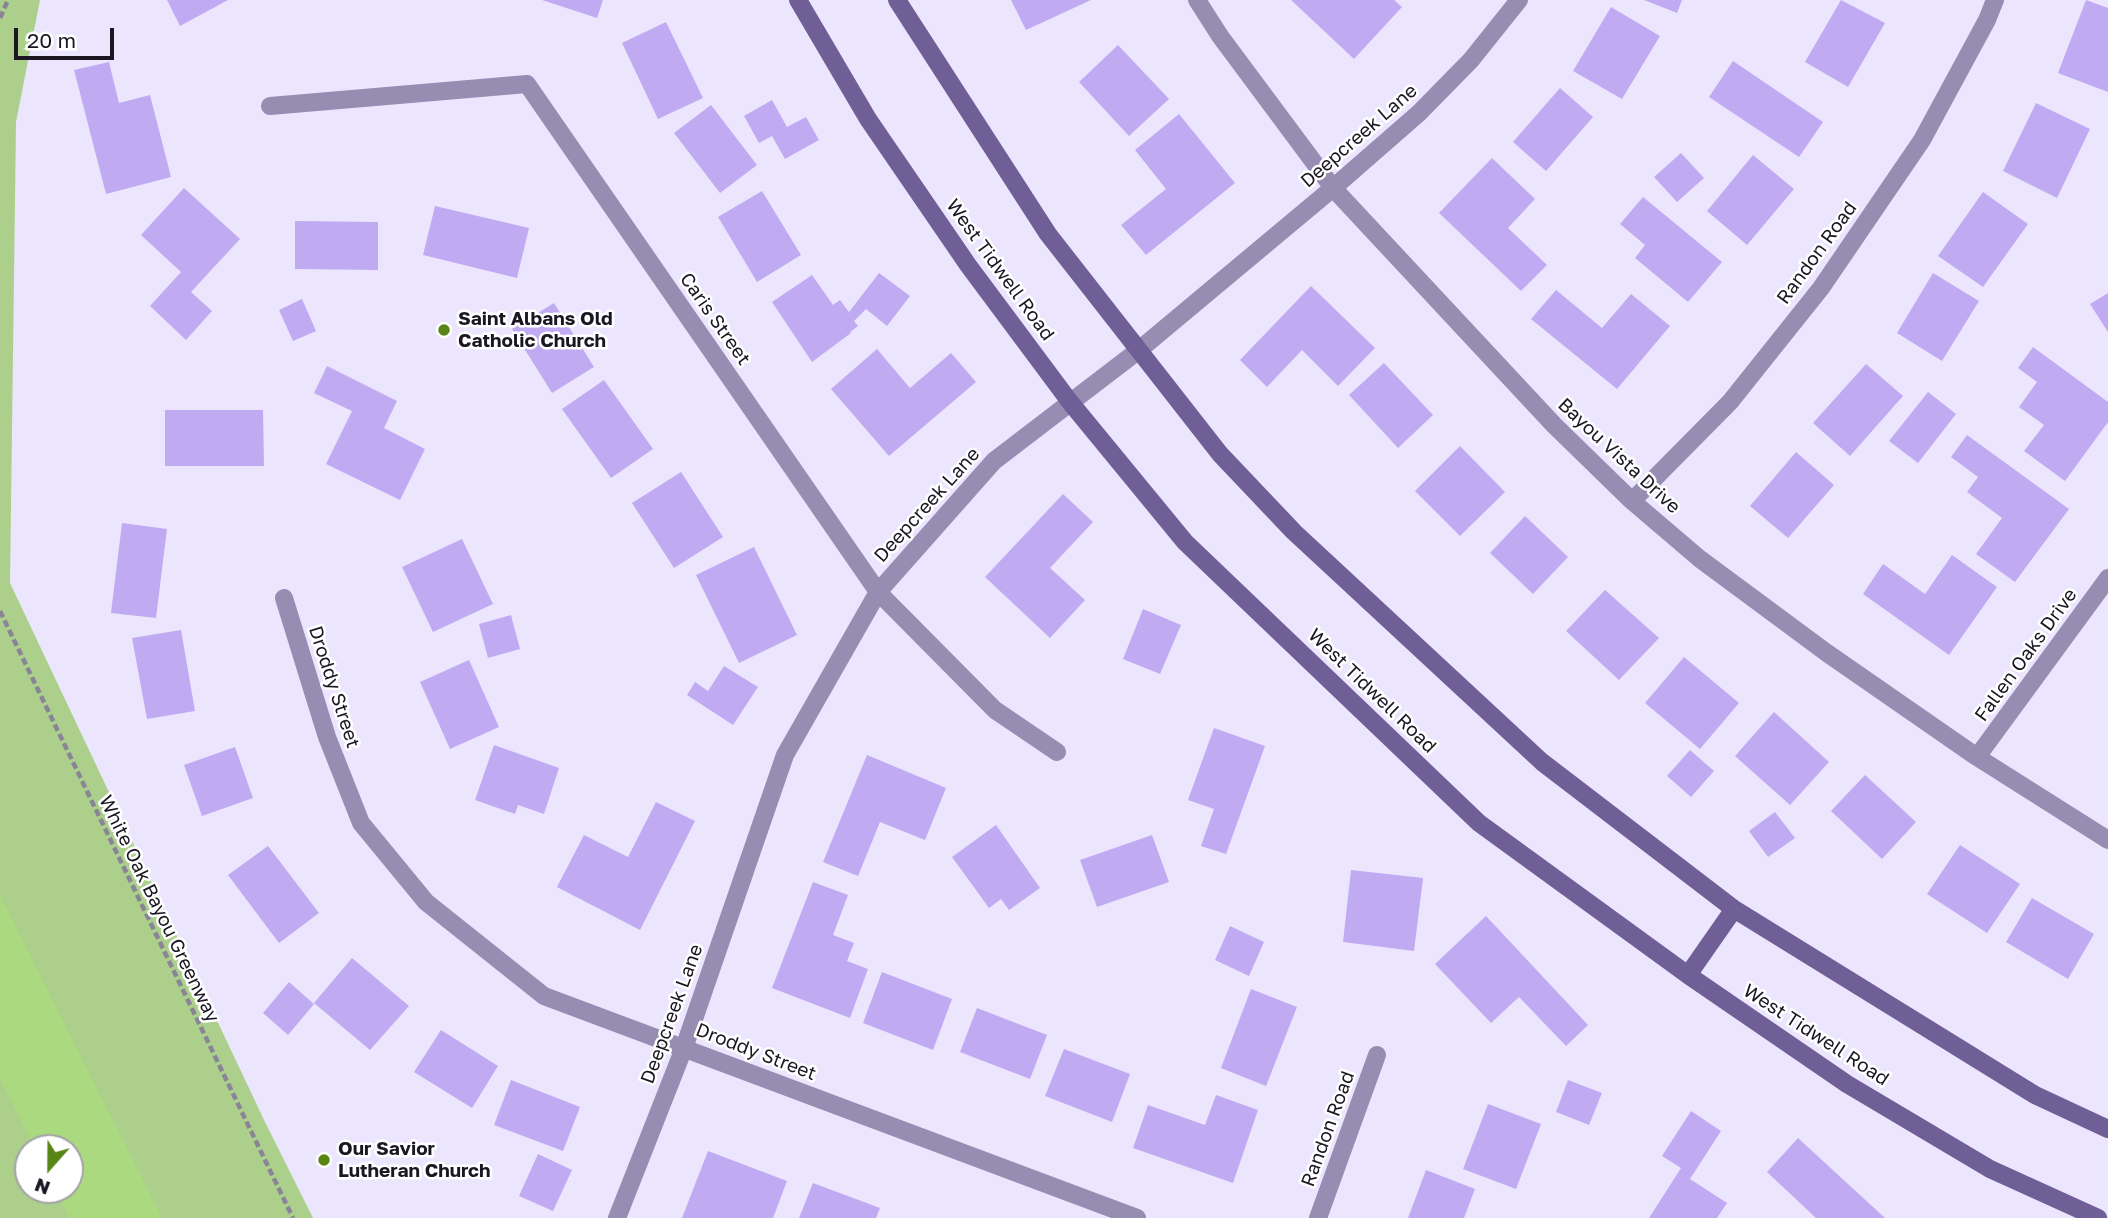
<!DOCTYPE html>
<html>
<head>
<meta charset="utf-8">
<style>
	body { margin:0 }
	#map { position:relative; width:2108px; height:1218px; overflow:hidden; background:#ece5fe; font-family:"Golos Text",sans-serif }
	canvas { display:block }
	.north { position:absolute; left:14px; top:1134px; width:70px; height:70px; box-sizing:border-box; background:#fff; border:2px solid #a3a2a7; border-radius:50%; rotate:201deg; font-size:19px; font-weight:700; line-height:28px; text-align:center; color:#1a1722 }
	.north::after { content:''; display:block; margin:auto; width:24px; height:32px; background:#578516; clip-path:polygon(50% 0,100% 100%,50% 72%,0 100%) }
	.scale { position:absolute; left:14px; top:28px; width:100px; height:32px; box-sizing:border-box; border:4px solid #1a1722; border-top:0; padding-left:9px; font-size:21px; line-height:24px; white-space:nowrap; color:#1a1722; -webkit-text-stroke:5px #fff; paint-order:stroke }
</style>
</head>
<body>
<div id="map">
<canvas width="2108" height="1218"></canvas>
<div class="north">N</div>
<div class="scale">20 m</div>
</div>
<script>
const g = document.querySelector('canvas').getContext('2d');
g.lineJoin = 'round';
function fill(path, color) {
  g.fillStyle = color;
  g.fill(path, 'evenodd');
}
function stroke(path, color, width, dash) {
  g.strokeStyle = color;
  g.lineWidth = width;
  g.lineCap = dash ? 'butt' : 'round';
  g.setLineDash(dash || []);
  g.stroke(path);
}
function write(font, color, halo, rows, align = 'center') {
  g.font = font + ' "Golos Text",sans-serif';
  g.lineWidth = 5;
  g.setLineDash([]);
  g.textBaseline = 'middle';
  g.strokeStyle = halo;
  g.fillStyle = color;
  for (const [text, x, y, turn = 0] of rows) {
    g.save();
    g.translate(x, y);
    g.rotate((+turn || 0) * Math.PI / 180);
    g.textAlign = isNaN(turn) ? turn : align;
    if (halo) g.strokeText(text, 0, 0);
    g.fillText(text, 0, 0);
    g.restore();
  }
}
fill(new Path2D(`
	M0,0H40L16,122L10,583L265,1122L313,1218H0ZM28,1148H70V1190H28Z`), '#accf8c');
fill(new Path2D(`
	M0,895L162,1218H69L56,1190H70V1148H35L0,1079Z`), '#abd97f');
fill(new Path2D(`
	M167,0H228L180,26Z
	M542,0H603L597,18Z
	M1011,0H1091L1026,30Z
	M1291,0H1394L1402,7L1354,59Z
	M1644,0H1682L1677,13Z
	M1841,0L1885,23L1848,87L1805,62Z
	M2086,0L2108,8V92L2058,73Z
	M1611,7L1660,36L1622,99L1573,71Z
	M666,22L703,98L658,119L622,43Z
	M1118,45L1169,99L1129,136L1079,82Z
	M1733,61L1823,122L1799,157L1709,97Z
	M109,62L119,103L150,95L171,177L106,194L74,70Z
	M1560,88L1593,117L1546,171L1513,142Z
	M772,100L787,127L806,117L819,140L785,159L772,136L759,143L744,116Z
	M2036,103L2090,129L2057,198L2003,171Z
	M711,105L757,165L720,193L674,133Z
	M1179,114L1235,183L1146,255L1121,225L1166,189L1135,150Z
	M1681,153L1704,178L1677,202L1654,177Z
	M1753,155L1794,189L1747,245L1707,211Z
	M1492,158L1535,199L1508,228L1547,265L1521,291L1439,213Z
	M184,188L240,239L191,292L212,311L186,340L150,306L181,272L141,235Z
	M762,191L801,255L757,282L718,217Z
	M1983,192L2028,224L1983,287L1938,256Z
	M1643,197L1722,262L1688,302L1635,258L1645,245L1620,224Z
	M435,206L529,228L517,278L423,255Z
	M295,221L378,222V270L295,269Z
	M879,273L910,296L887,326L866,309L854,321L858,326L850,332L851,333L812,362L772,302L812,275L833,305L840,300L849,312Z
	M1933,273L1979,301L1942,361L1897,333Z
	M1311,286L1375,348L1338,386L1302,350L1267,387L1240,360Z
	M1556,290L1602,328L1631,294L1670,326L1617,389L1531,319Z
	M2108,293V332L2090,304Z
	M302,299L316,331L293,341L279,310Z
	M554,303L594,367L552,393L512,329Z
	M2033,347L2108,402V422L2065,481L2024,451L2044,425L2019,407L2037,382L2018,368Z
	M877,349L910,388L951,353L976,382L889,456L831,389Z
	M1384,363L1433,415L1398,448L1349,395Z
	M1866,364L1903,396L1850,456L1813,423Z
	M327,366L397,401L384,428L425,449L400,500L326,464L352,411L314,393Z
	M604,380L653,449L611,478L562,409Z
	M1928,392L1956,414L1918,463L1889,441Z
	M165,410H263L264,466H165Z
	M1967,435L2069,509L2015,582L1976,554L2002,518L1967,492L1978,477L1951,457Z
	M1460,446L1505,492L1460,536L1415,491Z
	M1796,452L1834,485L1788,538L1750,506Z
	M681,472L723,537L674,568L632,503Z
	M1063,494L1093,522L1050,568L1085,600L1050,638L985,577Z
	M1525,516L1568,557L1533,594L1490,553Z
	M122,523L167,529L156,618L111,613Z
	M462,539L493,604L433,632L402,567Z
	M754,547L797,635L739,663L696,575Z
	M1952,555L1997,587L1949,655L1863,594L1883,564L1925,594Z
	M1605,590L1659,638L1619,680L1566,631Z
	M1143,609L1181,625L1160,674L1123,659Z
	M511,615L520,649L488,658L479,624Z
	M181,630L195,711L147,719L132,638Z
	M1684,657L1739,703L1700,749L1645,703Z
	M469,660L499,727L450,749L420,682Z
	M724,666L758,687L733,725L687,695L695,682L708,691Z
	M1774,712L1829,762L1790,805L1735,756Z
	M1214,728L1265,746L1226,854L1201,846L1214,809L1188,800Z
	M494,745L559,768L544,814L518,805L515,814L475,800Z
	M235,747L253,798L202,816L184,765Z
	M1690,750L1714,771L1691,797L1667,776Z
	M867,755L946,788L925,840L880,822L858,876L823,862Z
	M1865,775L1916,822L1882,859L1831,811Z
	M656,802L695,821L640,930L557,887L584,835L628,857Z
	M1775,812L1795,838L1768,857L1749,831Z
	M996,825L1040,888L1009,910L1001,899L989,908L952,857Z
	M1152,835L1169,882L1097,907L1080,860Z
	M1960,845L2020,884L1987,933L1927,894Z
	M268,846L319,913L279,943L228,875Z
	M1351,870L1423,878L1414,951L1343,942Z
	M813,882L848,895L833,935L854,943L847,961L868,969L850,1018L772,988Z
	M2032,898L2094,934L2068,979L2006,942Z
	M1486,916L1588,1025L1566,1046L1519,997L1491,1023L1435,964Z
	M1230,926L1264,942L1249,976L1215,960Z
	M352,958L409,1006L370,1050L314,1003Z
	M882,972L952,999L933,1050L863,1023Z
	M289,982L314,1004L288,1035L263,1013Z
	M1251,989L1297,1007L1266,1086L1221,1068Z
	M977,1008L1047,1035L1030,1079L960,1052Z
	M441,1030L498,1066L472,1108L414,1072Z
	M1064,1049L1130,1074L1112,1122L1045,1096Z
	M511,1080L580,1107L563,1151L494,1125Z
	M1568,1080L1602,1093L1589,1125L1556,1112Z
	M1216,1095L1258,1110L1233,1183L1133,1148L1148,1105L1205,1125Z
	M1488,1104L1541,1124L1516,1189L1463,1169Z
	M1691,1111L1721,1131L1690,1179L1727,1203L1717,1218H1649L1681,1168L1662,1156Z
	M1798,1138L1885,1218H1816L1767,1172Z
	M708,1151L787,1181L773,1218H682Z
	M538,1154L572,1170L553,1211L519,1196Z
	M1426,1170L1475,1189L1464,1218H1408Z
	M813,1183L880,1208L876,1218H799Z`), '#c0abf2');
stroke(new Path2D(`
	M0,18L8,0
	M0,611L293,1218`), '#898496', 4.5, [7, 3.5]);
stroke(new Path2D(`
	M1197,0L1220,36L1333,188L1554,425L1632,501L1700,559L1827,653L1977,757L2108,840
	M270,106L527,84L878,592L995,710L1057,752
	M1632,501L1730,402L1821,288L1922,140L1987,20L1995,0
	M284,598L327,737L361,823L426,902L544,996L1137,1218
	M1977,757L2108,578
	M617,1218L684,1048L785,755L878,592L994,461L1139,350L1333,188L1419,113L1471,60L1519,0
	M1318,1218L1377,1055`), '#978cb2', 18);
stroke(new Path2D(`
	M798,0L868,119L968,265L1070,402L1185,542L1479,823L1688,975L1847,1084L1990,1169L2098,1218
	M897,0L1048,234L1220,454L1294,532L1542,762L1734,909L2035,1095L2108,1129
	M1688,975L1734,909`), '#705f96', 18);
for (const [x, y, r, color] of [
	[444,330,7,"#578516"],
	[324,1160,7,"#578516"]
]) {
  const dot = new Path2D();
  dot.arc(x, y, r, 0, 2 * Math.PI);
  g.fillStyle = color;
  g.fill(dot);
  stroke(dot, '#fff', 2.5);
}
write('19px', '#1a1722', '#fff', [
	["Deepcreek Lane",1359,136,-41],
	["Randon Road",1817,253,-54],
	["West Tidwell Road",1000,270,54],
	["Caris Street",715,319,55],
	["Bayou Vista Drive",1619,456,43],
	["Deepcreek Lane",927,505,-48],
	["Fallen Oaks Drive",2026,655,-54],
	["Droddy Street",334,687,72],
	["West Tidwell Road",1372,691,44],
	["White Oak Bayou Greenway",159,909,64],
	["Deepcreek Lane",672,1014,-70],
	["West Tidwell Road",1816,1035,33],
	["Droddy Street",756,1052,21],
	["Randon Road",1328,1129,-70]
]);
write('bold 19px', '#1a1722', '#fff', [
	["Saint Albans Old",458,319],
	["Catholic Church",458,341],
	["Our Savior",338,1149],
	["Lutheran Church",338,1171]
], 'left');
</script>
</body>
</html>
